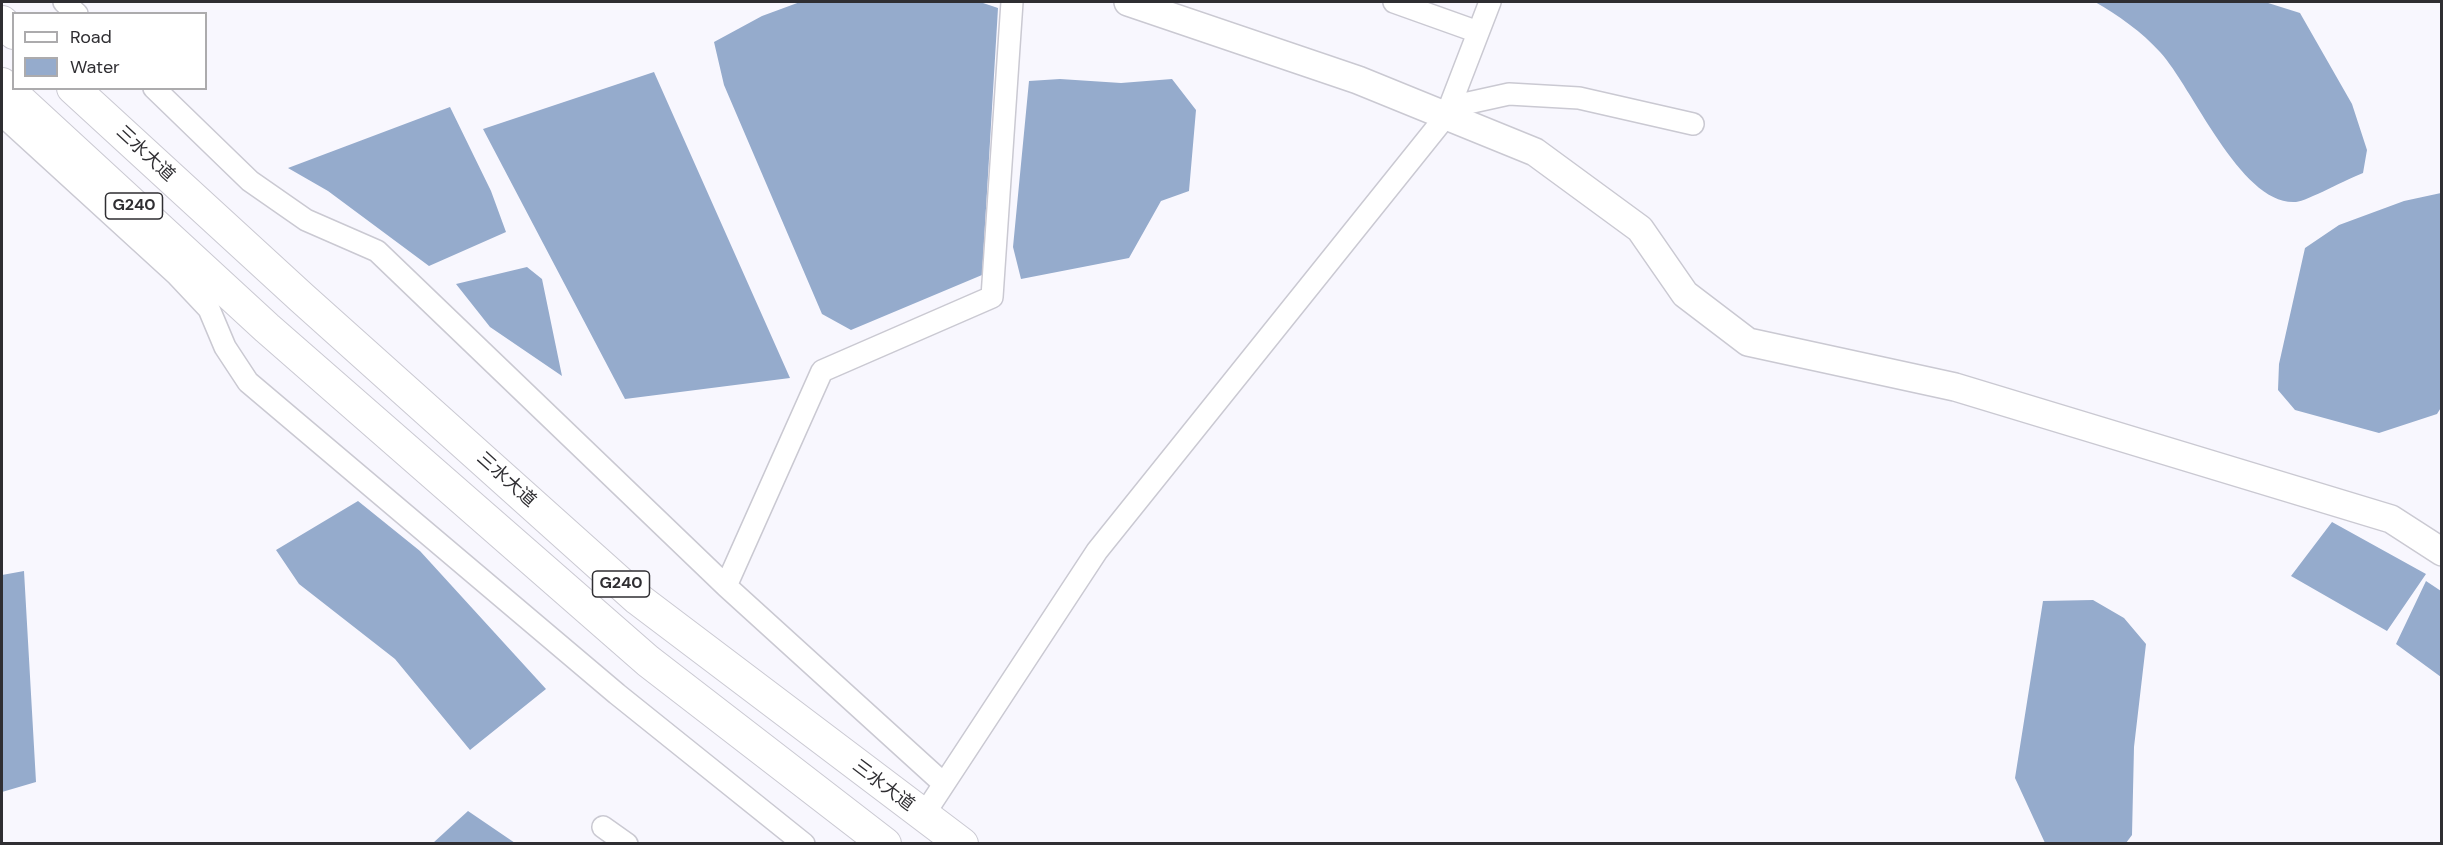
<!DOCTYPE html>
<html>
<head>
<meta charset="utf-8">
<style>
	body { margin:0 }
	#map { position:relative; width:2443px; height:845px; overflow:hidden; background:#f8f7fe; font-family:"DM Sans",sans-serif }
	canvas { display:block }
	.frame { position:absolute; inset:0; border:3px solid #2f2e32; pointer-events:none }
	.legend { position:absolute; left:12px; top:12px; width:195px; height:78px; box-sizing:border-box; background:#fff; border:2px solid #acabad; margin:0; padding:8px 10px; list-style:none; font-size:18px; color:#2f2e32 }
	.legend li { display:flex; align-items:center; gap:12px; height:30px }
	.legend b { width:30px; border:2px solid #acabad }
</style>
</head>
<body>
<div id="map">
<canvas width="2443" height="845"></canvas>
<div class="frame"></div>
<ul class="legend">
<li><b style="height:8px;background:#fff"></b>Road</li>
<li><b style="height:16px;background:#95abcc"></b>Water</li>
</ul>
</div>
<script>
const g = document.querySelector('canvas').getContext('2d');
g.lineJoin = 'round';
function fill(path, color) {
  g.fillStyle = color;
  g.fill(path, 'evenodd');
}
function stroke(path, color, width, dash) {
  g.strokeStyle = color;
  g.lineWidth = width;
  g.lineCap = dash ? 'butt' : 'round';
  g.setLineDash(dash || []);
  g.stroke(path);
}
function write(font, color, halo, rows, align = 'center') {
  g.font = font + ' "DM Sans","Noto Sans SC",sans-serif';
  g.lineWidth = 5;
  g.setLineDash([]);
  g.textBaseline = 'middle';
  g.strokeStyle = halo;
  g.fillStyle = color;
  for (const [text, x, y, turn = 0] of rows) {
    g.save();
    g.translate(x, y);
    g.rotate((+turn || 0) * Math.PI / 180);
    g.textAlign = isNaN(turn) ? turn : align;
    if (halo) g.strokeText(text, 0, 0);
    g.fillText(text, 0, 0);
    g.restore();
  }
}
fill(new Path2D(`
	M800,2H980L998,8L982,275L851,330L822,314L724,85L714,42L762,16Z
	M2095,2H2265L2300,13L2352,104L2367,150L2363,173C2349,178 2307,201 2296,202C2241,206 2193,88 2160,52C2142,32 2118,15 2095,2Z
	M654,72L790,378L625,399L483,129Z
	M1060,79L1121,83L1172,79L1196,110L1189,191L1161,201L1129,258L1021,279L1013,247L1029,81Z
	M450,107L491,191L506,232L429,266L328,191L288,168Z
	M2441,193L2442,406L2437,414L2379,433L2295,410L2278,390L2279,364L2305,248L2339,225L2404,201Z
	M527,267L542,279L562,376L490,327L456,284Z
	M358,501L420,551L546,689L470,750L395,659L299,584L276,550Z
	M2332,522L2426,574L2387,631L2291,576Z
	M24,571L36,782L2,792V575Z
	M2426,581L2441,591V677L2396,644Z
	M2093,600L2124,618L2146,644L2134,747L2132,835L2126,843H2045L2015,778L2043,601Z
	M468,811L515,843H433Z`), '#95abcc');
const minor = new Path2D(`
	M64,2L77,14
	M1394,2L1478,32
	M154,88L250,181L306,220L377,251L726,586L944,784
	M1450,107L1509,94L1579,98L1693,124
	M2,115L177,275L209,309L225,347L248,382L617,694L804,844
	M726,586L822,371L992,297L1012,2
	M923,816L1097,551L1446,116L1490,2
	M603,827L627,844`);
const major = new Path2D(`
	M1128,2L1358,80L1535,152L1640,229L1685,294L1748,342L1955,387L2391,519L2442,552`);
const highway = new Path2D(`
	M2,22L14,33
	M2,84L267,328L648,661L885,844
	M73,88L302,298L638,599L962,844`);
stroke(minor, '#cac9d2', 24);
stroke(major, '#cac9d2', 30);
stroke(highway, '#cac9d2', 34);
stroke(minor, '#fff', 21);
stroke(major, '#fff', 27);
stroke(highway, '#fff', 32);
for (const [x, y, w] of [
	[134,206,57],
	[621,584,57]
]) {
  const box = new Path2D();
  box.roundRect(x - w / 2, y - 13, w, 26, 4.5);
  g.fillStyle = '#fff';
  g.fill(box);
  stroke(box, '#2f2e32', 1.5);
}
write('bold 16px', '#2f2e32', null, [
	["G240",134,206],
	["G240",621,584]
]);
write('18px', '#2f2e32', '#fff', [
	["三水大道",145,154,43],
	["三水大道",506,480,42],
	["三水大道",883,786,37]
]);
</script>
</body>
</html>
